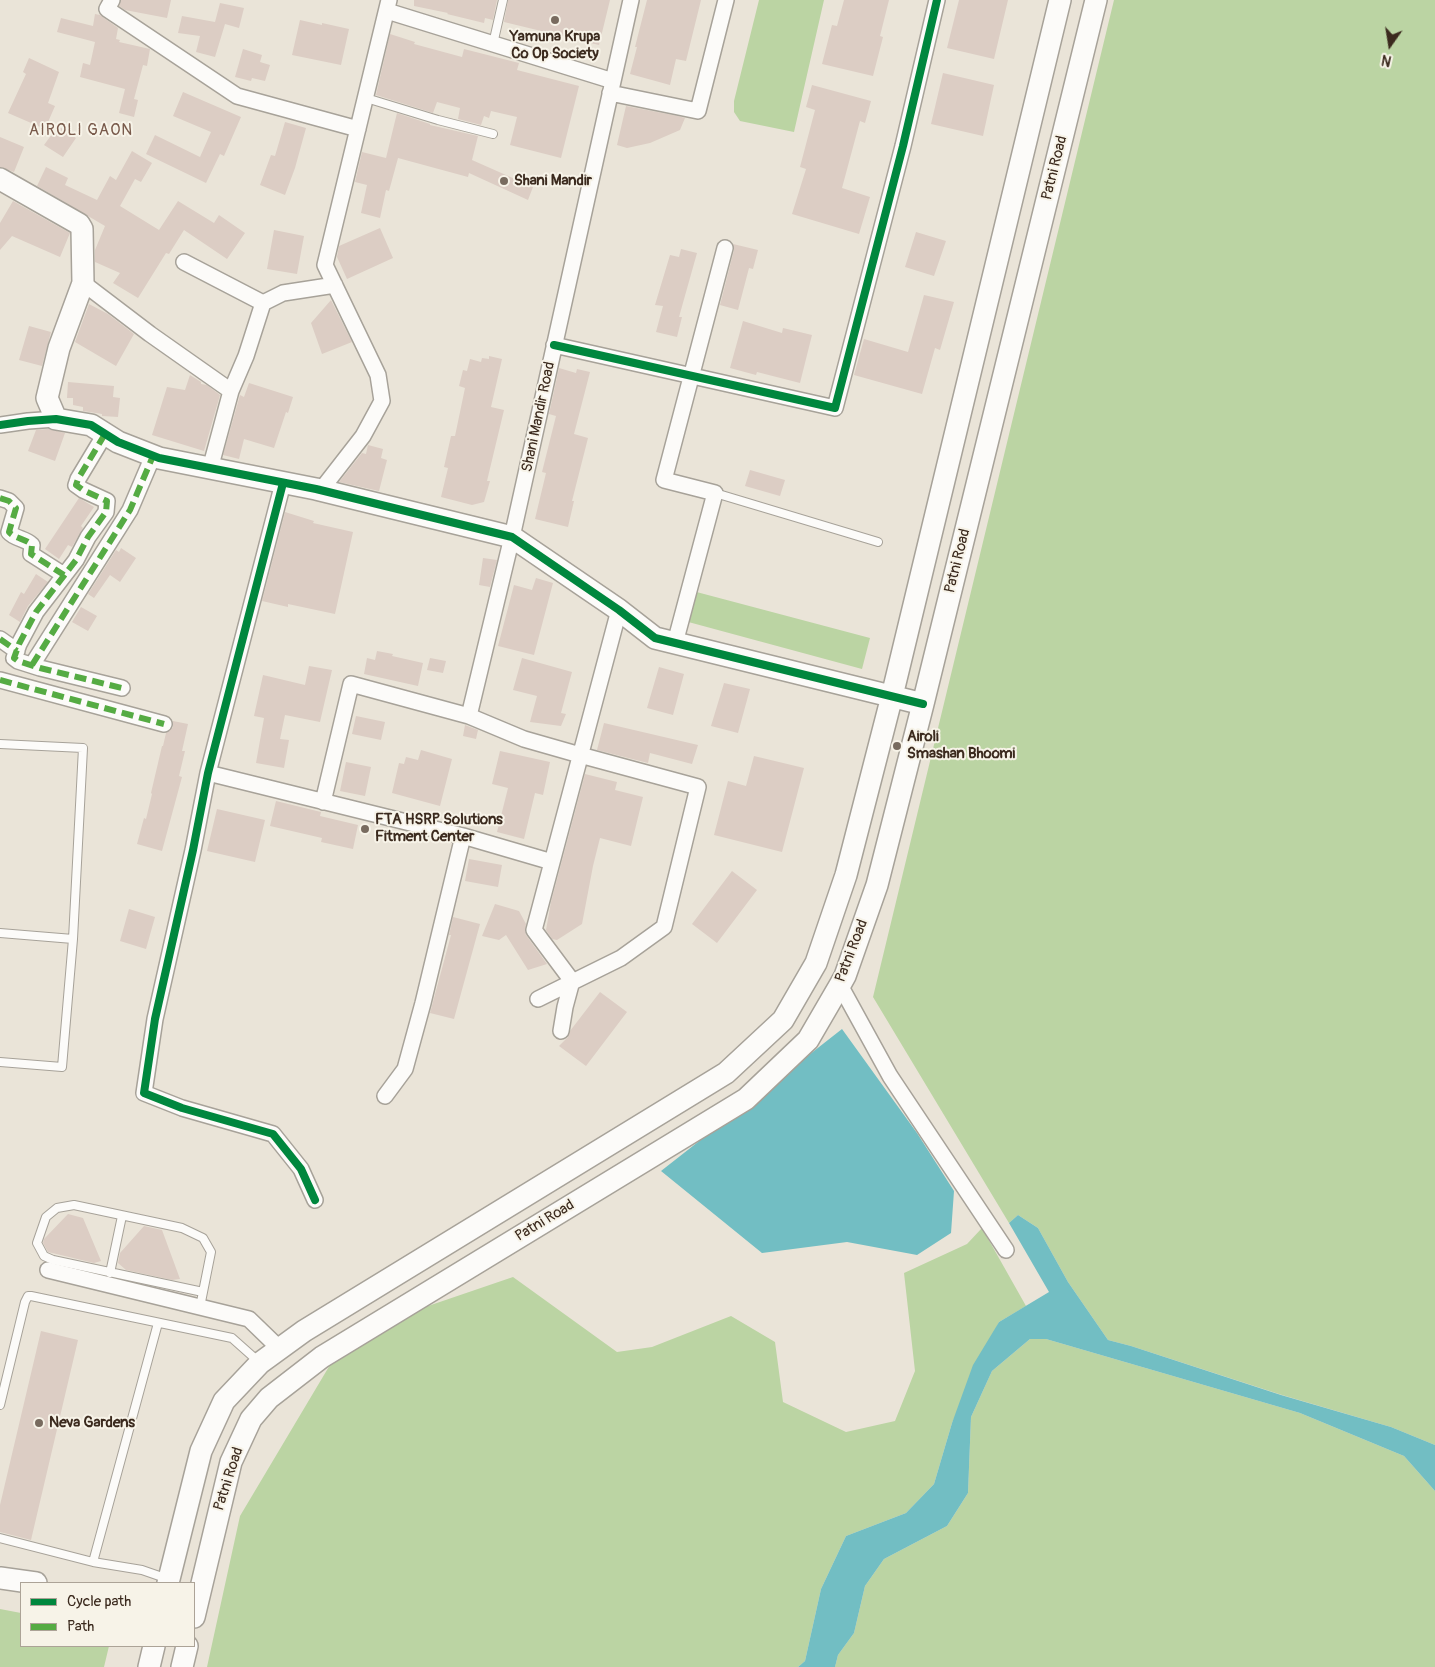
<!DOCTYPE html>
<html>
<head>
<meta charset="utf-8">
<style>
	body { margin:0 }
	#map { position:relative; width:1435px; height:1667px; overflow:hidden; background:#eae4d8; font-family:Pangolin,sans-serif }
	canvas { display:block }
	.legend { position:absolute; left:20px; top:1582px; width:175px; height:65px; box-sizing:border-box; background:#f7f3e8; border:1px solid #aca397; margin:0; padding:6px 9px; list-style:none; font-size:15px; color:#3b2a1e }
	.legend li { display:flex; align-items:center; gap:10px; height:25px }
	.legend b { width:25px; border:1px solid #aca397 }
	.north { position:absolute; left:1365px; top:20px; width:50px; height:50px; -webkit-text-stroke:4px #f7f3e8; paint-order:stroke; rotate:193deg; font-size:14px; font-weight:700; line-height:20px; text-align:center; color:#3b2a1e }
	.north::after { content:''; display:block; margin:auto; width:18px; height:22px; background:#3b2a1e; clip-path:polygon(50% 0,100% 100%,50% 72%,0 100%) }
</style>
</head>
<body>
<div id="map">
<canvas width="1435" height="1667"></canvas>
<ul class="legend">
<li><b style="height:6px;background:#00873e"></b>Cycle path</li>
<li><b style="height:6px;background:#55ab43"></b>Path</li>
</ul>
<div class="north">N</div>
</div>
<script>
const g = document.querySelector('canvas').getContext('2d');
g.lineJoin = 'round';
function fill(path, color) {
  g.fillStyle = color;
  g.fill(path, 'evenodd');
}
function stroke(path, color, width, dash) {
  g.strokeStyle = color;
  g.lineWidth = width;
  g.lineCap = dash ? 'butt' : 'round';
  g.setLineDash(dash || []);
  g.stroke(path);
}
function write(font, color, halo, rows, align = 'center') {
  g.font = font + ' Pangolin,sans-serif';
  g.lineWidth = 4;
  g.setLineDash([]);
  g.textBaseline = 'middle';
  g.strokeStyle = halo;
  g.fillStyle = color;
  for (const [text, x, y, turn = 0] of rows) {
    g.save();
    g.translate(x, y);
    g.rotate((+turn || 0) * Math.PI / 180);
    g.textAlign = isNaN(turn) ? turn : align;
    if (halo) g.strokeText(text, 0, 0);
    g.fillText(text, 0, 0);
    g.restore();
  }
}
fill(new Path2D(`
	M759,0H824L794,132L740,121L734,112V101Z
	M1114,0H1435V1445L1391,1427L1282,1395L1131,1346L1108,1340L1068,1282L1038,1228L1018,1215L1009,1223L873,997Z
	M689,590L870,638L862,669L681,620Z
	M982,1228L1026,1306L999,1322L952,1423L934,1484L906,1513L846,1536L821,1589L805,1661L798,1667H207L240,1516L349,1333L513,1277L617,1352L652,1347L731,1316L775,1342L783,1402L846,1432L895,1421L915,1371L904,1273L967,1244Z
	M1030,1339H1046L1300,1413L1404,1456L1435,1491V1667H835L838,1655L854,1633L865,1586L884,1559L947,1526L968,1493L971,1417L992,1371Z
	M0,1609L21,1613V1646H109L104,1667H0Z`), '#bbd4a3');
fill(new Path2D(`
	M842,1029L917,1133L954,1191L951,1233L917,1255L847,1242L762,1253L661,1171Z
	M1018,1215L1038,1228L1068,1282L1108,1340L1131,1346L1281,1395L1391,1427L1435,1445V1491L1404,1456L1300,1413L1046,1339H1030L992,1371L971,1417L968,1493L947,1526L884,1559L865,1586L854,1633L838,1655L835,1667H798L805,1661L821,1589L846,1536L906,1513L934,1484L952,1423L973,1365L999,1322L1049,1292L1009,1223Z`), '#72bec3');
fill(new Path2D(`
	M121,0H171L167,18L125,10L119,6Z
	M414,0H497L493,20L485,18L484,23L447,14L448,13L414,6Z
	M508,0H610L599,45L504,22Z
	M647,0H701L686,61L676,59L670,85L630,74L637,47H635Z
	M844,0H889L880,36L883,37L873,76L822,64L832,25L837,26Z
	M959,0H1008L994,59L947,48Z
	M220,3L244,8L239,28L225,24L215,57L196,52L200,36L178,33L182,16L215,22Z
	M95,14L100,15L118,28L116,39L120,40L119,42L150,49L147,66L143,65L134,99L138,100L134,117L119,113L125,89L80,77L83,63L90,65L95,42L57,32L61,18L93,26Z
	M300,20L322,25V23L349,29L341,65L292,55Z
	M390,34L415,42L414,44L462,57L464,49L519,63L517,70L579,86L561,158L510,145L517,117L491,111L489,118L484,116L481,125L458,119L460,108L437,102L433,113L376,95Z
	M243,49L262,55L260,62L270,65L265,81L252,78L251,81L235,77Z
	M29,58L59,72L48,103L55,106L45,129L8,113L26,74L23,72Z
	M943,73L994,85L983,136L931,124Z
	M812,85L871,101L865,123L860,121L842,188L870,197L859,234L792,214L806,169L800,167L815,110L806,107Z
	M183,92L241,117L224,156L220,154L206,183L146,154L155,135L200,157L211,132L173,116Z
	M626,106L678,116L685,118L680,130L650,143L627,148L617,145Z
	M397,113L430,124V125L478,136L472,160L533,187L528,200L469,173L468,177L398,158L389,191L386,190L380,218L361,213L367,185L355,182L362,152L386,158Z
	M285,122L306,128L295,168L285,195L260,185L271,155L275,156Z
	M58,126L76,138L63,157L44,145Z
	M0,137L24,147L14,172L0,167Z
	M132,151L152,163L141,182L135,179L120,206L159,230L178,201L214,223L219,215L245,233L227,259L184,230L169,254L166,253L138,298L113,283L120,273L95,262V250L105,226L37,186L46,167L68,178L65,185L97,200L110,176L116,180Z
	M13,201L70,233L60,257L12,236L0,250V223Z
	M380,228L393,258L347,279L337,257L339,246Z
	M274,230L304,236L297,274L267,269Z
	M916,232L946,241L934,276L905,267Z
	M733,244L758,250L753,269L749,268L738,310L720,305L734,250Z
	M681,249L697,253L679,317H682L677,337L656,332L663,306L655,305L670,255L679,257Z
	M924,295L954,302L940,350L935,348L922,394L854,375L864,339L908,352Z
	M331,300L352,342L322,354L311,323Z
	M89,304L108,314L134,334L116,366L75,342Z
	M743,321L782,333L783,328L812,335L800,383L757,372L756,375L730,368Z
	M29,326L51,332L42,366L19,360Z
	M489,356L502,359L491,407L504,410L487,481H490L484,502L472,505L441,497L448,468L444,467L451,436H455L465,388L459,386L463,370L467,371L470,359L481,362L482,358L489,359Z
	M559,368L576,373L577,369L590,372L574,434L588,438L572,501H574L568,527L535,519L546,473L542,472L556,416L549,414Z
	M190,375L201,382V384L207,385L220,395L204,451L152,435L167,387L185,390Z
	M68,382L114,386L113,397L120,398L118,417L102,416V414L83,411V407L73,405V398H67Z
	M249,383L293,397L288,413L286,412L274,448L244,439L239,459L223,455L240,395L244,397Z
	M48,429L65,433L55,461L28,451L36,430Z
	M368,445L383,449L381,458L387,460L379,491L339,482L362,453L366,454Z
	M750,470L785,480L780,496L745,486Z
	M79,498L94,507L81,526L83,528L72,547L68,545L59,559L45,549Z
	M285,512L314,521L313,523L353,532L335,614L288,604V607L262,601Z
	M121,548L136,558L120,582L110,575L94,598L88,594L116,550L119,552Z
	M483,558L497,560L490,587L479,585Z
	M36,574L48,582L28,606L20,622L9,615L21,592L24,594Z
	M536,578L553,583L534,655L498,646L514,585L532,590Z
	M81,607L97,616L88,631L72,622Z
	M377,651L393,654L392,656L423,663L418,686L364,674L367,658L375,660Z
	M430,658L446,661L443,673L427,670Z
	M522,658L572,672L561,713L566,714L561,726L530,722L537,696L513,690Z
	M309,666L332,670L320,722L285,715L280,739L289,740L284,768L256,763L264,718L254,716L263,675L305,685Z
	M659,667L684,674L673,715L647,708Z
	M724,683L750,689L738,733L711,726Z
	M356,716L385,722L381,740L352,734Z
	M173,721L188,724L182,751H185L179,776L182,777L162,851L137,844L144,818L146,819L152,794L151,793L162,746H163L166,733L173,727Z
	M604,723L698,745L692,764L650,753L648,763L597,750Z
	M465,725L478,730L476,739L463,736Z
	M421,750L452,759L440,806L392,793L399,763L404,764L406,757L418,760Z
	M500,751L550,762L543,795L535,793L524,839L497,832L508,788L492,784Z
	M754,756L804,768L782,852L714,835L728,781L746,786Z
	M346,762L371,767L365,796L340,791Z
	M585,774L617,782L615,790L643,797L631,846L600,838L593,866L582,924L557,940L552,939L546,930L551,902Z
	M276,801L321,812L320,816L358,825L353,849L321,842L322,838L270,826Z
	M217,809L265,820L255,862L207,851Z
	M469,859L502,865L498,887L465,881Z
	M732,871L757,890L717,943L692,924Z
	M495,904L519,911L526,924L525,931L526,935L547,964L528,970L506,935L499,940L482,936Z
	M129,909L155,917L146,949L120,941Z
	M453,917L480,924L454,1019L430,1013L451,935H449Z
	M600,992L627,1012L586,1066L559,1046L568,1037L570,1031Z
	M68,1214L83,1218L101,1261L94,1263L48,1252L43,1243L44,1239Z
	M144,1226L162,1230L180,1279L172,1280L126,1270L118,1263L120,1253Z
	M41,1331L78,1340L31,1540L0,1532V1505Z`), '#dccdc4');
const lane = new Path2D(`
	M493,44L503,0
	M366,98L438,120L493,134
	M715,493L878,542
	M0,744L83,748L73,939L62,1067L0,1062
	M0,933L73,939
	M110,1273L122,1216
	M200,1307L211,1252L203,1238L182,1228L74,1205L57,1208L46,1217L37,1243L44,1256L53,1260L203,1292
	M0,1405L25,1302L28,1296H31L232,1338L259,1362
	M0,1538L93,1562L142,1570L168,1579
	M93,1562L158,1323`);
const street = new Path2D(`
	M112,0L107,9L237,96L358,129
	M387,11L613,81
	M610,93L698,111L726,0
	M184,262L263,303
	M83,283L150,334L231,391L246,356L263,303L283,293L335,285
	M554,345L835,408L903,146L937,0
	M0,425L28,421L56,419
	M105,434L78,479L76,485L83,490L107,501L106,512L88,537L76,560L36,612L19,644L14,658L18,661L40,668L122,688
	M210,469L231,391
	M283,483L208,773L193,850L155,1019L144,1093L182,1108L273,1134L301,1169L315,1200
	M321,490L363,436L382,401L378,375L325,265L389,0
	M0,498L9,501L16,508L9,532C15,539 25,538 32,545L31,554L64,575
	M0,639L17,651
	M675,643L715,493L664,480L725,248
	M32,665L130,510L153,456
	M0,680L164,724
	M469,716L512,537L631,0
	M208,773L463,836L552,862
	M323,802L351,684L469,716L524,739L580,755L698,787L664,927L621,958L538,999
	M840,985L890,1076L1006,1250
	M561,1031L565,1007L572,981L534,930L619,610
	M385,1096L405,1069L423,1003L463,836
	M48,1270L249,1319L280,1349`);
const secondary = new Path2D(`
	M0,179L79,224L82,229L83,283L59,348L47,398L56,419L91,425L118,442L159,458L316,489L512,537L619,610L655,638L923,704
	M0,1578L36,1583
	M168,1583L201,1451L224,1401L260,1363L304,1331L726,1073L783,1020L816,963L846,875L892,696L1060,0
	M194,1617L231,1462L251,1419L269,1398L322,1357L746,1099L808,1040L840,985L845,976L877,885L923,704L1096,0
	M149,1667L154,1646
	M182,1667L187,1646`);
stroke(lane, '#a7a299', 10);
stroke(street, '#a7a299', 18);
stroke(secondary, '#a7a299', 24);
stroke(lane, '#fcfbf9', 8);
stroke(street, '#fcfbf9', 15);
stroke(secondary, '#fcfbf9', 21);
stroke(new Path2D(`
	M105,434L78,479L76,485L83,490L107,501L106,512L88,537L76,560L36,612L19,644L14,658L18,661L40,668L122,688
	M0,498L9,501L16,508L9,532C15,539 25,538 32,545L31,554L64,575
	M0,639L17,651
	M32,665L130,510L153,456
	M0,680L164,724`), '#55ab43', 6, [12, 6]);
stroke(new Path2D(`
	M554,345L835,408L903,146L937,0
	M0,425L28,421L56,419L91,425L118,442L159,458L316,489L512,537L619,610L655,638L923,704
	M283,483L208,773L193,850L155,1019L144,1093L182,1108L273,1134L301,1169L315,1200`), '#00873e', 8);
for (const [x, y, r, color] of [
	[555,20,5,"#786b5f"],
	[504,181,5,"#786b5f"],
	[897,746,5,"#786b5f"],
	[365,829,5,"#786b5f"],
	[39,1423,5,"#786b5f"]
]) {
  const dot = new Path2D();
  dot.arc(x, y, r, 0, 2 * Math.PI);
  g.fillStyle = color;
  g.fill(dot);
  stroke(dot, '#f7f3e8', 2);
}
write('bold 15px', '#3b2a1e', '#f7f3e8', [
	["Yamuna Krupa",555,37,"center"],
	["Co Op Society",555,54,"center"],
	["Shani Mandir",514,181],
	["Airoli",907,737],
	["Smashan Bhoomi",907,754],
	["FTA HSRP Solutions",375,820],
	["Fitment Center",375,837],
	["Neva Gardens",49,1423]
], 'left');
write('15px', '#3b2a1e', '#f7f3e8', [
	["Patni Road",1055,168,-76],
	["Shani Mandir Road",539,417,-78],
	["Patni Road",958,561,-76],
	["Patni Road",852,951,-69],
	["Patni Road",545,1221,-31],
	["Patni Road",229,1479,-72]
]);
g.letterSpacing = '1px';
write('16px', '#78594a', '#f7f3e8', [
	["AIROLI GAON",81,131]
]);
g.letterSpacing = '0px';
</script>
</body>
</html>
